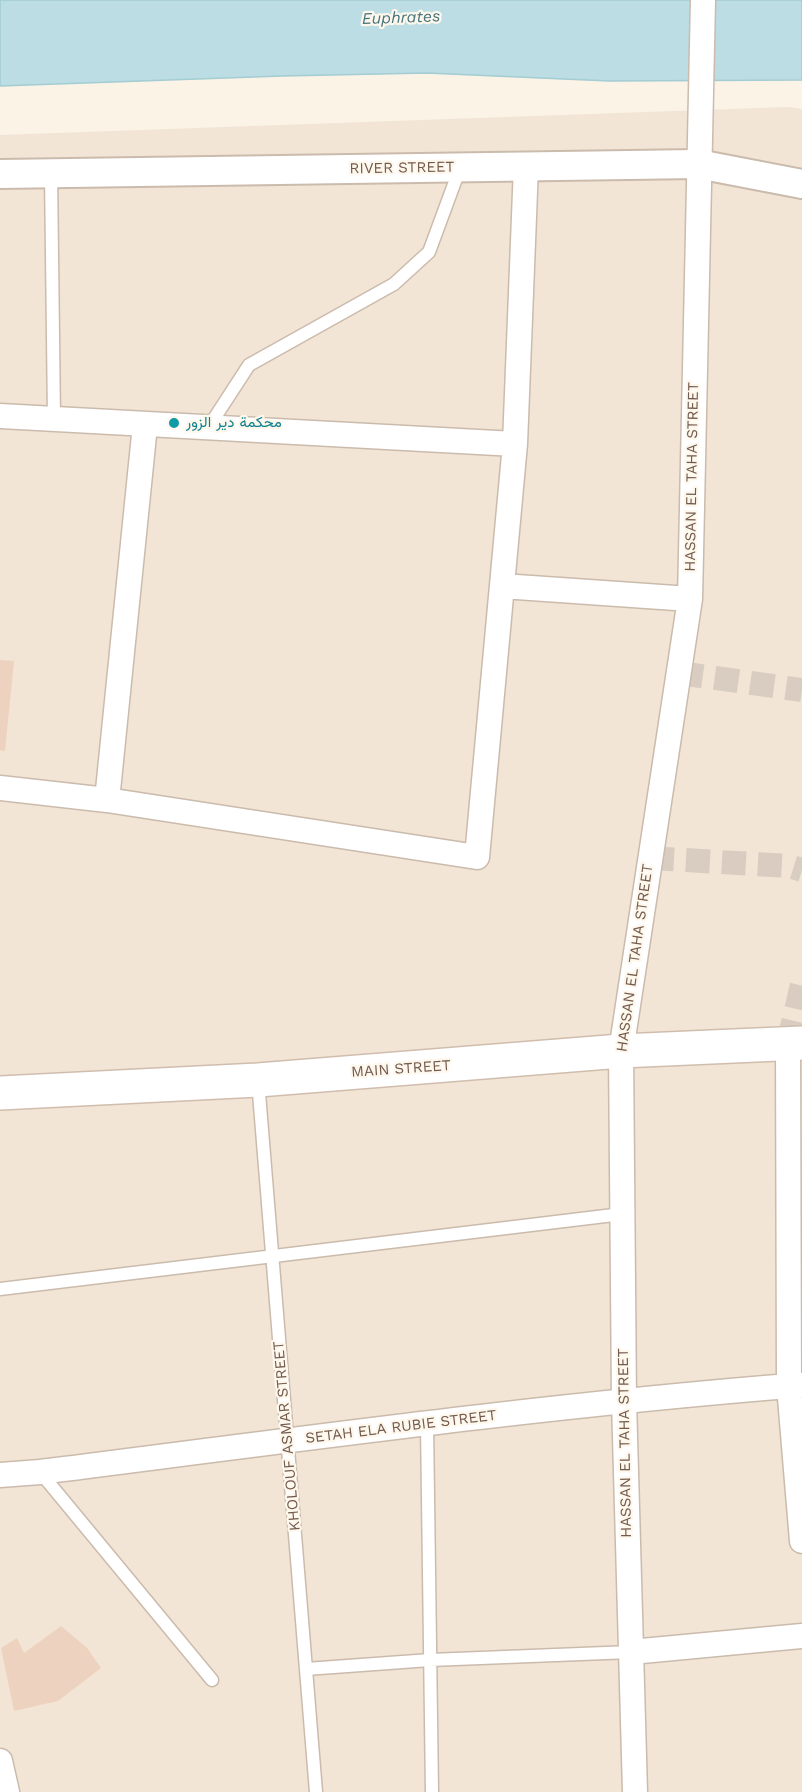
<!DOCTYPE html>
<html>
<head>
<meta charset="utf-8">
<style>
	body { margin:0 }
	canvas { display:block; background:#faf3e6 }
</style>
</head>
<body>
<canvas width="802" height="1792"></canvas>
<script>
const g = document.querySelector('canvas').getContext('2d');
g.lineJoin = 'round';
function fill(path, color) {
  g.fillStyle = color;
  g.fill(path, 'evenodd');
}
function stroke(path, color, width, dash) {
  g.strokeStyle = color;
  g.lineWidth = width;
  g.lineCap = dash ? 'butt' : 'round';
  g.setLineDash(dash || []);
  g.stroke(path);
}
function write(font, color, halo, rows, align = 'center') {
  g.font = font + ' "Work Sans",Vazirmatn,sans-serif';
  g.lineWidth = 4.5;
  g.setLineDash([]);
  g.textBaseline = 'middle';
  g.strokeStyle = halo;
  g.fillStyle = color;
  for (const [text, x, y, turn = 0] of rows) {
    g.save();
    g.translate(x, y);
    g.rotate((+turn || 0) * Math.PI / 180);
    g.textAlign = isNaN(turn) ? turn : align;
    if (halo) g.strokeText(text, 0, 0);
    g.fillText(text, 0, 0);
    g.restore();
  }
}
fill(new Path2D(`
	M788,107L802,109V1792H0V135Z`), '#f2e5d5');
const water = new Path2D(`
	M0,0H802V80L609,81L427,73L282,76L0,86Z`);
fill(water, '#bcdde3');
stroke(water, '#a3ccd3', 1.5);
fill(new Path2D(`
	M0,660L14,661L5,751L0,750Z
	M61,1626L87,1648L101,1668L58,1701L14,1711L1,1648L17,1638L24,1653Z`), '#eed2c0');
stroke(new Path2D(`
	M679,673L802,690
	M650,858L789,866L802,870
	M788,1044L802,985`), '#d8cdc0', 24, [24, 12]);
const service = new Path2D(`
	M51,173L54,419
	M208,428L249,365L394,284L429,252L460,168
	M258,1081L316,1792
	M0,1289L622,1214
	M427,1424L432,1792
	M40,1472L212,1680
	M306,1669L430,1660L631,1652`);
const minor = new Path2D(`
	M0,416L515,444
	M502,586L690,599
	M0,788L107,800L477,857L515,444L526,166
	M107,800L145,425
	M788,1044L789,1386L802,1541
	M0,1475L40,1472C293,1440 547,1405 802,1385
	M631,1652L802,1636
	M0,1761L7,1792
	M635,1792L624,1401L621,1051L690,599L703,0`);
const tertiary = new Path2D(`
	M0,174L698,164L802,184`);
const secondary = new Path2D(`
	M0,1093L258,1080L621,1051L802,1043`);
stroke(service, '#cbbbad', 15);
stroke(minor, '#cbbbad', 27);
stroke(tertiary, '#cbbbad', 32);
stroke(secondary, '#d0bdae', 36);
stroke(service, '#fff', 12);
stroke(minor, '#fff', 24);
stroke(tertiary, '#fff', 28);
stroke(secondary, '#fff', 33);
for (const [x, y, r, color] of [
	[174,423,6,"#0f9aa8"]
]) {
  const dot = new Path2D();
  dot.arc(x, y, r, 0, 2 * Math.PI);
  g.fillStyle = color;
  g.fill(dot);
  stroke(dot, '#fef7ec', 2);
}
write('15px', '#725a4d', '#fef7ec', [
	["RIVER STREET",402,168,-1],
	["HASSAN EL TAHA STREET",692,477,-89],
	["HASSAN EL TAHA STREET",635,958,-82],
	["MAIN STREET",401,1069,-4],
	["SETAH ELA RUBIE STREET",401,1427,-7],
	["KHOLOUF ASMAR STREET",287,1436,-95],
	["HASSAN EL TAHA STREET",625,1443,-91]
]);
write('15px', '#0d838f', '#fef7ec', [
	["محكمة دير الزور",186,423]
], 'left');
write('italic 16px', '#45737d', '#fef7ec', [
	["Euphrates",401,18,-2]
]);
</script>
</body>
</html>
